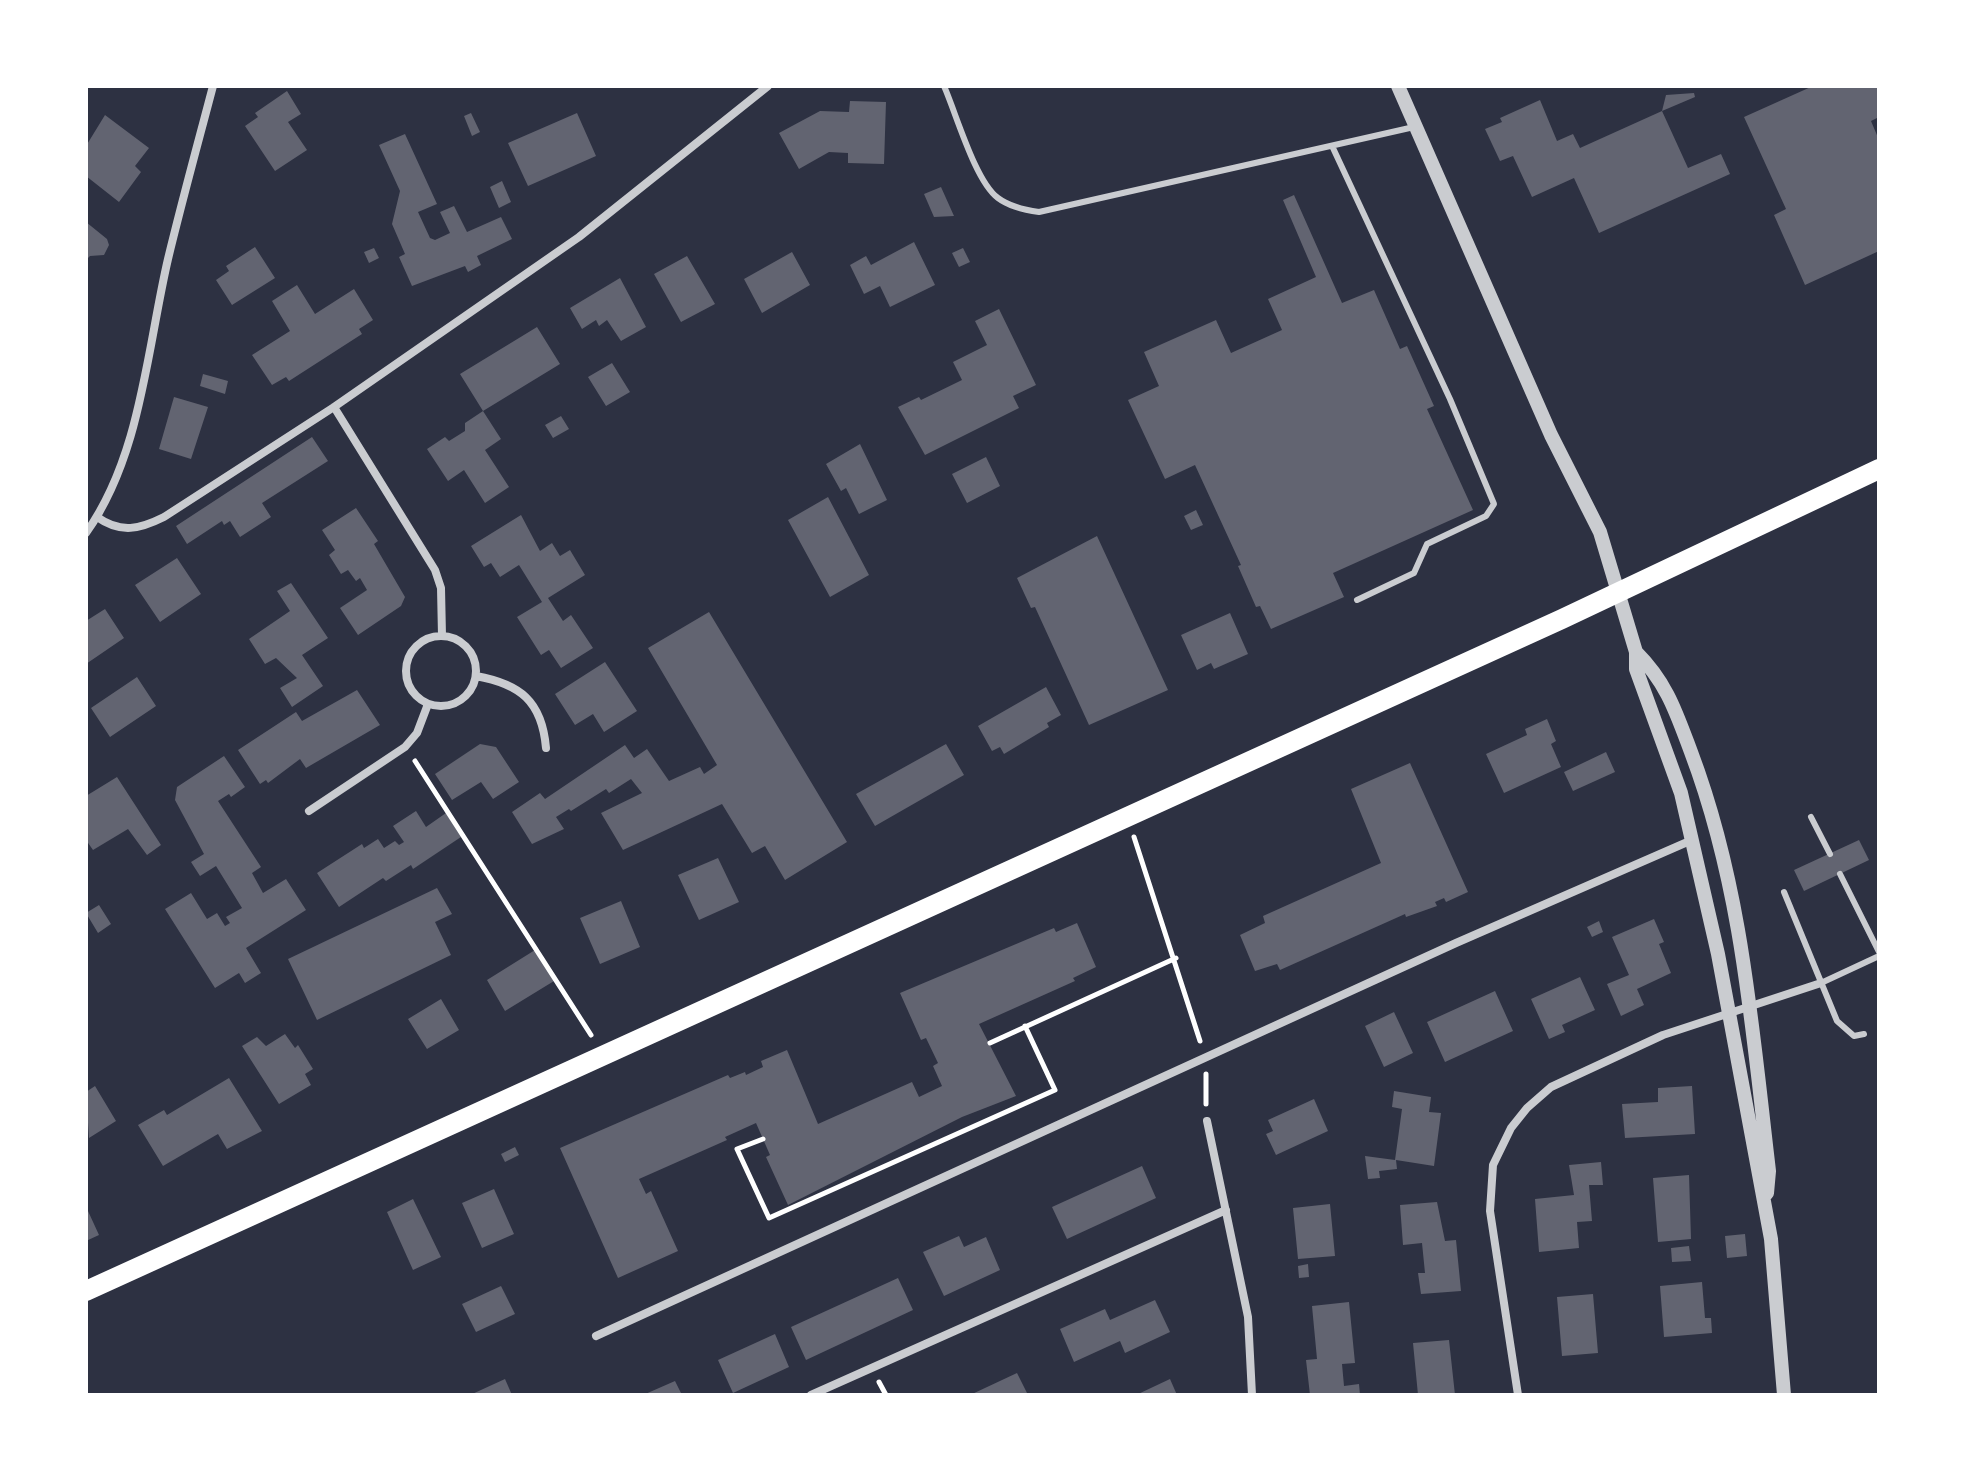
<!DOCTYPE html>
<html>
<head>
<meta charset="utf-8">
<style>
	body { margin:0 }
	#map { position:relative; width:1965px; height:1481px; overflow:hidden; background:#2d3142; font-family:"IBM Plex Sans",sans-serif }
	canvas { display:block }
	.frame { position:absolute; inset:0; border:88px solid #fff; pointer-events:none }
</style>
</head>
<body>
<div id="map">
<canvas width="1965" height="1481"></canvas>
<div class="frame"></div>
</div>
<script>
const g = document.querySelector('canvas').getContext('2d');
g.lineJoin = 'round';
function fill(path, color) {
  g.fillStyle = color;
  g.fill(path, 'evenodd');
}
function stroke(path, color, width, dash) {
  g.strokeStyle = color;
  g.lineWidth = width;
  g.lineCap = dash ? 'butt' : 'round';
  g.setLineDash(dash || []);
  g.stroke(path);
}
fill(new Path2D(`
	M1813,86H1879V117L1871,121L1879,140V251L1805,285L1774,215L1786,209L1744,117Z
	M287,91L301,114L288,122L307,150L275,171L245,126L258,117L255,113Z
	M1694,93L1695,97L1662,111L1666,95Z
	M1540,100L1557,141L1573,134L1580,148L1662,111L1688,168L1721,154L1730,174L1599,233L1574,178L1532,197L1513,156L1500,161L1485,129L1502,122L1500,118Z
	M850,101L886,102L884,164L848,163V153L829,152L799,169L779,133L820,111L849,112Z
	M471,113L480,132L472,136L464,116Z
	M577,113L596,156L528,186L508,143Z
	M105,115L149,148L135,166L141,172L119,202L86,176V146Z
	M405,134L437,204L418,212L430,238L435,240L450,233L440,212L454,206L467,232L501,217L512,239L477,256L481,265L468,272L465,266L412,286L399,257L405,254L392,224L400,191L379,145Z
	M502,181L511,202L499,208L490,187Z
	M941,187L954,216L934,217L924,194Z
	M1294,195L1342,303L1374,290L1400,349L1407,346L1434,406L1427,409L1473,510L1333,573L1344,597L1271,629L1260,606L1256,607L1238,566L1241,565L1195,465L1165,479L1128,400L1159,386L1144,352L1216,320L1231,353L1282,330L1268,299L1316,277L1283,200Z
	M86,222L107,239L109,245L104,255L90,256L86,260Z
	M914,242L935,285L890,307L880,286L864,294L850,265L866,256L871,265Z
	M255,247L275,278L232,305L216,280L229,271L226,266Z
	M374,248L379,258L369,263L364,252Z
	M963,248L970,262L959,267L952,253Z
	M792,252L810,285L762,313L744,279Z
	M687,256L715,304L681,322L654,274Z
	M620,278L646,327L621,341L607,320L599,326L596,320L582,329L570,308Z
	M297,285L315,314L354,289L373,320L359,329L362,334L289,381L286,377L272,385L252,355L290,331L272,301Z
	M999,309L1036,385L1013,396L1019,408L925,455L898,407L919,397L921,400L962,380L953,362L987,345L975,321Z
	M537,327L560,364L483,411L460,374Z
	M612,363L630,392L606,406L588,377Z
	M203,374L228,381L225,394L200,386Z
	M174,397L208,407L191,459L159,449Z
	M483,411L501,439L485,450L509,487L485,503L464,470L448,481L427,449L445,437L449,441L465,431V423Z
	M561,416L569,429L553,438L545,425Z
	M312,437L328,461L262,503L271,517L240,537L230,521L224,525L222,521L187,544L176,526Z
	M860,444L887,500L859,514L846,488L841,491L826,464Z
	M986,457L1000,486L967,503L952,474Z
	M828,497L869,575L830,597L788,520Z
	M356,508L378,541L374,544L405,597L401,606L358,635L340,608L367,590L360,578L356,581L348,570L341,574L329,555L335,550L322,530Z
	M1196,510L1203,525L1191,530L1184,516Z
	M521,515L540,551L552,543L560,556L570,550L585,575L548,598L563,621L571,615L593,648L561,668L549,650L541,655L517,617L542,602L519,565L500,577L491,563L484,567L471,546Z
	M1097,536L1168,690L1089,725L1035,607L1031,608L1017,578Z
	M177,558L201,594L160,622L135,585Z
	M291,583L328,638L302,655L323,686L292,707L280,688L297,678L276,658L265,664L249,639L290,611L277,591Z
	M105,609L124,638L86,664V621Z
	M709,612L847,842L785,880L765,846L752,853L722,804L623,850L601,813L642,793L631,779L609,793L606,789L571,811L569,809L556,817L564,829L532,844L512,812L540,793L545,799L625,745L634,758L647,749L669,781L700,767L704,774L717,765L648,648Z
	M1230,613L1248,654L1214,669L1211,663L1197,670L1181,635Z
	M605,662L637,711L604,732L593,714L575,725L555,694Z
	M137,677L156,706L110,737L91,708Z
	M1046,687L1061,715L1047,723L1049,727L1004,754L1000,747L992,751L978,726Z
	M357,690L380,725L306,768L300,759L268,783L266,780L260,784L238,750L296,712L302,721Z
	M1547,719L1556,741L1551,744L1561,767L1504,793L1486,754L1527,735L1525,729Z
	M480,744L496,747L519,782L493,799L481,782L452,800L435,774Z
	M946,744L964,775L875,826L856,794Z
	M1606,752L1615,772L1573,791L1564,772Z
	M224,756L245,787L231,797L229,794L218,801L261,867L252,873L263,893L286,879L306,910L246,948L261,973L245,983L239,973L215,988L165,909L191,893L207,919L217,913L225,926L230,923L226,917L242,908L216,866L200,876L191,862L204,854L175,800L177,787Z
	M1410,763L1468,892L1446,902L1444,898L1435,902L1437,906L1406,917L1405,914L1280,970L1277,964L1255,971L1240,935L1265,923L1263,916L1381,863L1351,789Z
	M117,777L161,845L147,855L128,829L93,850L86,840V796Z
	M416,811L426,827L446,813L461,837L413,869L411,865L386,881L383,878L339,907L317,873L362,844L364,848L378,839L384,848L395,841L399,845L404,842L393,826Z
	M1859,840L1869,860L1804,891L1794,870Z
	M718,858L739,902L699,920L678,875Z
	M437,888L452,914L435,922L451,955L317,1020L288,959Z
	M621,901L640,947L600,964L580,918Z
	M99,905L111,924L98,933L86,913Z
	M1654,919L1664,942L1659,944L1671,973L1637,989L1644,1005L1621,1016L1607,984L1629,975L1612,937Z
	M1599,921L1603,932L1592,937L1587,927Z
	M1077,923L1096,967L1073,978L1075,981L979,1024L1016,1096L962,1117L788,1205L766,1157L770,1155L756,1123L725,1137L727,1140L639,1179L646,1194L651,1191L678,1251L618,1278L560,1148L728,1075L730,1078L745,1072L746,1075L763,1067L761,1061L787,1050L818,1124L912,1082L919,1097L942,1086L933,1066L938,1063L926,1038L921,1040L900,993L1054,928L1056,932Z
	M535,950L554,981L505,1011L487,980Z
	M1580,977L1595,1010L1562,1025L1565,1032L1549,1039L1531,999Z
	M1495,991L1513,1031L1445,1062L1427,1022Z
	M441,999L459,1030L427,1049L408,1019Z
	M1394,1012L1413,1053L1384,1067L1365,1026Z
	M285,1034L295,1048L298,1045L313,1069L305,1074L311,1085L279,1104L242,1046L257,1037L266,1046Z
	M229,1078L262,1131L227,1149L218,1134L163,1166L138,1125L164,1110L167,1115Z
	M95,1086L116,1121L89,1138L86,1092Z
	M1692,1086L1695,1134L1625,1138L1622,1104L1658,1102V1088Z
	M1394,1091L1431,1097L1429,1112L1441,1113L1434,1166L1396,1160L1397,1169L1379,1171L1380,1178L1368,1179L1365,1156L1395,1160L1402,1109L1392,1107Z
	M1314,1099L1328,1131L1276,1155L1266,1134L1273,1131L1268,1120Z
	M515,1147L519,1155L505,1162L501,1154Z
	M1601,1162L1603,1185H1589L1592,1221L1577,1222L1579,1248L1539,1252L1535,1199L1574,1195L1569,1165Z
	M1142,1166L1156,1198L1067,1239L1052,1207Z
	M1689,1175L1691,1239L1658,1242L1653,1178Z
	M494,1189L514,1234L482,1248L462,1203Z
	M413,1199L441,1257L413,1270L387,1212Z
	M1437,1202L1445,1241L1456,1240L1461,1291L1421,1294L1418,1273H1425L1422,1243L1403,1245L1400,1205Z
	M1330,1204L1335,1256L1298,1259L1293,1208Z
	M88,1211L99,1235L86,1241V1212Z
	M1745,1234L1747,1256L1727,1258L1725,1236Z
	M959,1236L964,1247L986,1237L1000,1270L944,1296L923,1252Z
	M1689,1246L1691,1261L1672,1262L1671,1248Z
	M1308,1264L1309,1277L1299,1278L1298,1266Z
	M898,1278L913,1310L806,1360L791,1327Z
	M1702,1282L1705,1318H1711L1712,1333L1664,1337L1660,1286Z
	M501,1286L515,1314L476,1332L462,1304Z
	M1593,1294L1598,1353L1562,1356L1557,1297Z
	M1155,1300L1170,1332L1125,1353L1120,1341L1074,1362L1060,1329L1105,1309L1110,1320Z
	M1349,1302L1355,1363L1342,1364L1344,1386L1359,1384L1360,1395H1310L1306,1360L1317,1359L1312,1306Z
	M775,1334L789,1367L733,1393L718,1360Z
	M1449,1340L1455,1395H1418L1413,1343Z
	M1017,1373L1028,1395H970Z
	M505,1379L512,1395H470Z
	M1170,1379L1177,1395H1136Z
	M675,1381L682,1395H643Z`), '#626471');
stroke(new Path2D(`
	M415,761L591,1035
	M1134,837L1200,1041
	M990,1043L1176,958
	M1206,1074V1104
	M763,1139L737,1149L769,1218L1055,1090L1025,1026
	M879,1382L886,1395`), '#fff', 5);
stroke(new Path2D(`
	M944,86C956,113 975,181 998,198C1010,207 1024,210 1039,212L1414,127
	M1333,148L1450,399L1494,504L1486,516L1427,544L1414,573L1357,600
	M1811,817L1830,854
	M1840,874L1879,952
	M1784,892L1837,1021L1854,1036L1864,1034
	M1821,983L1879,956`), '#caccd0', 6);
stroke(new Path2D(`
	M334,407L435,570L441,588L442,636
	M97,517C121,534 140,529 164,517L334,407L579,237L768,86
	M86,533C141,456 147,349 168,259C182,201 198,143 213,86
	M406 671a35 35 0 1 1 70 0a35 35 0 1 1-70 0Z
	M476,676C520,684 542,701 546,748
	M309,811L405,747L417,733L428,704
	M1207,1121L1248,1317L1252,1395
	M596,1336L1456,943L1692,840
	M811,1395L1226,1210
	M1518,1395L1490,1211L1493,1165L1511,1128L1527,1108L1551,1087L1663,1035L1821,983`), '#caccd0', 8);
stroke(new Path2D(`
	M1398,86L1551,435L1600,532L1636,652V669L1681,793L1718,954L1771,1239L1784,1395
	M1636,652C1667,683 1676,712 1691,752C1742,887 1752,1028 1769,1171L1767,1193`), '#caccd0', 14);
stroke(new Path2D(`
	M86,1291L1562,619L1879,469`), '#fff', 20);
</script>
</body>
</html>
